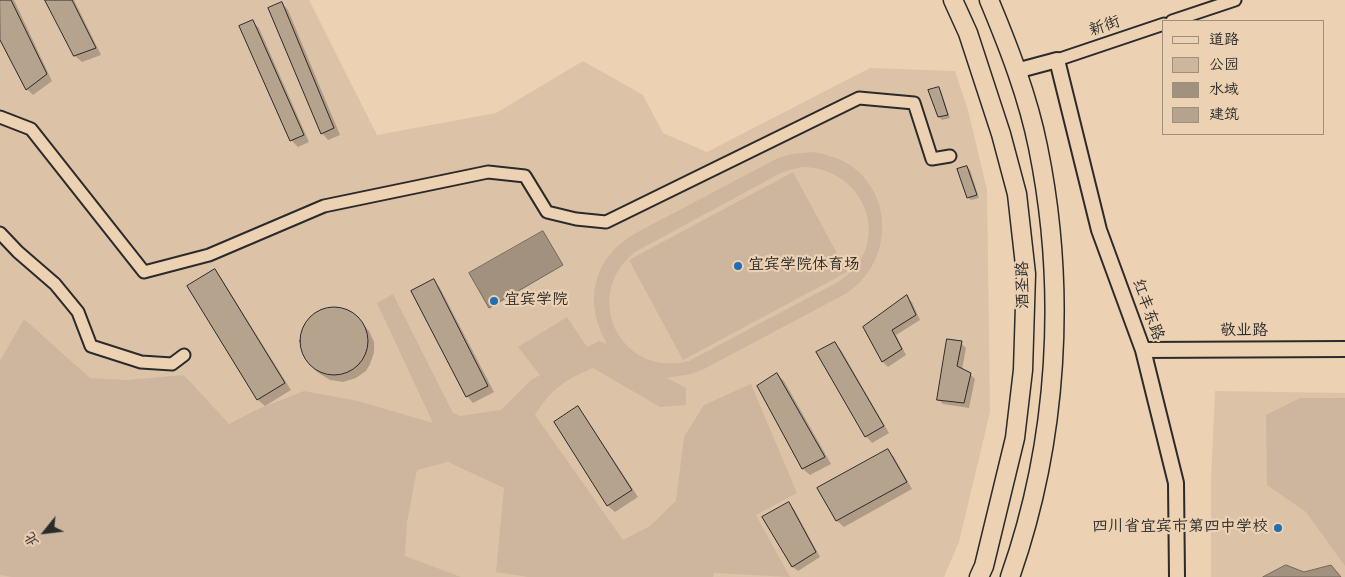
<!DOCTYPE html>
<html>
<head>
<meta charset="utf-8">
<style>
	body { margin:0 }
	#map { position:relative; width:1345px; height:577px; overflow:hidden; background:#ecd1b3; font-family:"Architects Daughter","LXGW WenKai TC",sans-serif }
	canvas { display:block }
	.legend { position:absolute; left:1162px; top:20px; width:162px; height:115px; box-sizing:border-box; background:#ecd1b3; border:1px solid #9f8f7d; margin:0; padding:6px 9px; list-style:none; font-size:15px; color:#2b2b2b }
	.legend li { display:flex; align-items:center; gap:10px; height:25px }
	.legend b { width:25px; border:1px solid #9f8f7d }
	.north { position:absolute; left:20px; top:507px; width:50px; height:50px; -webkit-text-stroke:4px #ecd1b3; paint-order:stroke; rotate:241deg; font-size:14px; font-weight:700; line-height:20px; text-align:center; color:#2b2b2b }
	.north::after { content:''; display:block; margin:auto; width:18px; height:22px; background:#2b2b2b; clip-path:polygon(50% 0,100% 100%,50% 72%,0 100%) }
</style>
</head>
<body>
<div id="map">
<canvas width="1345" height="577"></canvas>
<ul class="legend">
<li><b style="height:6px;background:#ecd1b3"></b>道路</li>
<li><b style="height:14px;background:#cdb69d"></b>公园</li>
<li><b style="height:14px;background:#a2917f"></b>水域</li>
<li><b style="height:14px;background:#b6a38e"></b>建筑</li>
</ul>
<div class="north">北</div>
</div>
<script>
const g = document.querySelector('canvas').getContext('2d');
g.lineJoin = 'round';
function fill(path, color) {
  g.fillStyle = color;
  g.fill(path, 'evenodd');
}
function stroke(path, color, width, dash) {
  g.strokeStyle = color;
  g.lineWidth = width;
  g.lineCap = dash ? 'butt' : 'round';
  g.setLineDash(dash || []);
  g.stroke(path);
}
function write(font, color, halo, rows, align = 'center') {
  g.font = font + ' "Architects Daughter","LXGW WenKai TC",sans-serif';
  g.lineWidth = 4.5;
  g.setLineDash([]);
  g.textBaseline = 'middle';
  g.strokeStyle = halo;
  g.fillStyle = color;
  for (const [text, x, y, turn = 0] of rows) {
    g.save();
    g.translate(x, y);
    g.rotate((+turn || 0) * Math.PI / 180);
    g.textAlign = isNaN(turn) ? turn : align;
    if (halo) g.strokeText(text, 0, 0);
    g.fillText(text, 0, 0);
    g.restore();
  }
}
fill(new Path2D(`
	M0,0H309L377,135L496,113L583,61L643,95L663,133L707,152L870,68L955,71L968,110L987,190L990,412L959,542L944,577H0Z
	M1215,391L1345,393V577H1211V480Z`), '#dcc3a8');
fill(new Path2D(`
	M814,152C827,155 839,158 850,165C895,196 892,263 847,293L704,369L691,374L667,378L686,388V405L660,407L593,368C565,380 552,388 535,415L623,540L650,526L676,501L684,437L704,405L751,384L797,493L756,515L790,577L714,573L713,577H528L496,572L504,488L448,462L417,470L407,522L405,556L461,577H12L0,575V361L24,319L90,378L127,380L184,375L229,424L258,409L304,391L358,401L433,423L377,303L393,294L453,413L460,416L501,410L531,380L540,375L518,347L567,317L587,347L599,341L607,344C583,303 592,259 634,234L778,158L792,154ZM802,167C867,167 895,247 838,282L689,361C621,379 580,296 635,252L777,175L786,171Z
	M793,172L847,272L683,360L629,260Z
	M1300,398H1345V566L1306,512L1267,485L1266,415Z`), '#cdb69d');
const water = new Path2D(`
	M543,231L563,265L489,308L469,273Z
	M1286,565L1304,572L1331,565L1341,577H1263Z`);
fill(water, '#a2917f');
stroke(water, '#72685d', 1);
fill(new Path2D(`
	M0,0H14L52,81L33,95L27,89L0,37Z
	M47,0H74L101,55L82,62L75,56Z
	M282,3L288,10L340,135L328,140L322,133Z
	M252,21L259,28L309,142L298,147L291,140Z
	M938,88L941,91L950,118L942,120L939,117Z
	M967,167L970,170L979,198L971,200L968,197Z
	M215,271L221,278L291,390L265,406L258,400L189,287Z
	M434,281L440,288L494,392L473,403L467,396Z
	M907,297L912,302L920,320L896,335L906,355L888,367L883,362L864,327Z
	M331,308L343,309L354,315L369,331L374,342V353L370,364L366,371L356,378L343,382L330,380L317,372L310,364L302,352L301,344L302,332L305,324L312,316L320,311Z
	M961,343L966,348L962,370L970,374L975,379L969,408L943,404L938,399Z
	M835,344L841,350L889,433L872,443L866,436Z
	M777,374L784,381L831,464L810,475L803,469L758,387Z
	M578,408L584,415L638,497L615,512L608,506L556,423Z
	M888,450L894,457L912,489L844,527L837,521L819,488Z
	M789,504L794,509L820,557L798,571L793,567L764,518Z`), '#0003');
const building = new Path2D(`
	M0,0H11L47,74L26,90L0,40Z
	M45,0H72L96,48L74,56Z
	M282,2L334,128L321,134L268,8Z
	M253,20L304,135L290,141L239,26Z
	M939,87L948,115L938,117L928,90Z
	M967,166L977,195L967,198L957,169Z
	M215,269L285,383L257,400L187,286Z
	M434,279L488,386L466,397L411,291Z
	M907,295L916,315L892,330L902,349L882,362L863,327Z
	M300 341a34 34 0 1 1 68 0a34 34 0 1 1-68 0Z
	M947,339L962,341L957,366L971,373L964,403L937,400Z
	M835,342L884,426L865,437L816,352Z
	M777,373L825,457L802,469L757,386Z
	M578,406L632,490L607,506L554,422Z
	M888,449L907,482L836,521L817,488Z
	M789,502L816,552L792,567L762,517Z`);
fill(building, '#b6a38e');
stroke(building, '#2b2b2b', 1);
const minor = new Path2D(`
	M1172,21L1235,0
	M1057,60L1164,24
	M0,117L31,129L144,272L209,255L324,206L488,172L525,176L547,212L576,219L606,222L859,98L914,103L932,159L950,156
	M0,233L18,252L55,284L78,312L91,346L141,362L172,364L184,355`);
const tertiary = new Path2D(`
	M1016,71L1057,60L1099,230L1143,350L1176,483L1177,577
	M1143,350L1345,349`);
const trunk = new Path2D(`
	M953,0L968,33L1001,134L1017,194L1026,274L1023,370L1015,438L984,566L979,577
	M989,0C1009,48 1028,97 1038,147C1067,289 1058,441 1010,577`);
stroke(minor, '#2b2b2b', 15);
stroke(tertiary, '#2b2b2b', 18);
stroke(trunk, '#2b2b2b', 21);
stroke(minor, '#ecd1b3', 11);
stroke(tertiary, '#ecd1b3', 14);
stroke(trunk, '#ecd1b3', 18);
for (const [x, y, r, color] of [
	[738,266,5,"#1f6fb2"],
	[494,301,5,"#1f6fb2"],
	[1278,528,5,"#1f6fb2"]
]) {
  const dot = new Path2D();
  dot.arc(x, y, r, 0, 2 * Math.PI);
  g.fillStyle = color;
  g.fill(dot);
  stroke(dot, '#ecd1b3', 2);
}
write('16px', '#2b2b2b', '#ecd1b3', [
	["新街",1105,27,-19],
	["酒圣路",1024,285,-91],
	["红丰东路",1147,310,70],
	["敬业路",1244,332]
]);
write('16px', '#2b2b2b', '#ecd1b3', [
	["宜宾学院体育场",748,266],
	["宜宾学院",504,301],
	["四川省宜宾市第四中学校",1268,528,"right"]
], 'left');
</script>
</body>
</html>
